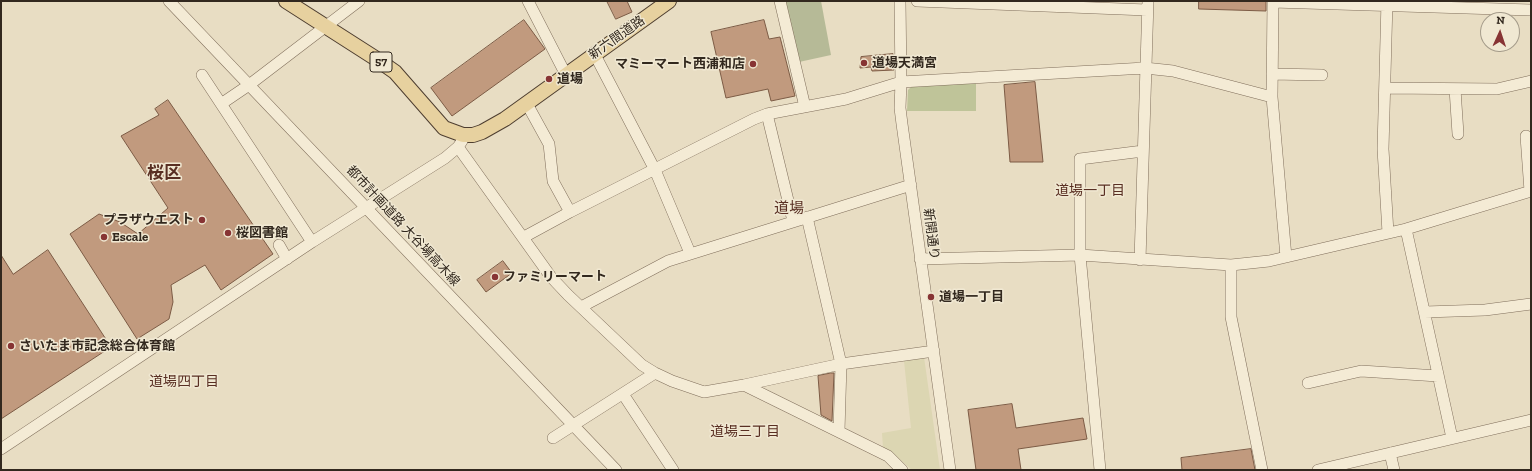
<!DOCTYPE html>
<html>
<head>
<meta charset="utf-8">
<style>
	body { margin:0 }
	#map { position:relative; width:1532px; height:471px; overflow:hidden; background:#e8ddc3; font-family:"Zilla Slab",serif }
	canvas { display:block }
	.frame { position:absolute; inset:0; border:2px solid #32281e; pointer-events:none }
	.north { position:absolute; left:1480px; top:12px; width:40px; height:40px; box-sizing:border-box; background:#f0e8d2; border:1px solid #a49b8a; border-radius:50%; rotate:3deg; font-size:11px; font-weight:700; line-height:16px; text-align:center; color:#32281e }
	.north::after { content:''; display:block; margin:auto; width:14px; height:18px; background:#873434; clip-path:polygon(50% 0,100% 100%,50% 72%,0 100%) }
</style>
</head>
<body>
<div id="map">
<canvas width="1532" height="471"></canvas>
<div class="frame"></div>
<div class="north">N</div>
</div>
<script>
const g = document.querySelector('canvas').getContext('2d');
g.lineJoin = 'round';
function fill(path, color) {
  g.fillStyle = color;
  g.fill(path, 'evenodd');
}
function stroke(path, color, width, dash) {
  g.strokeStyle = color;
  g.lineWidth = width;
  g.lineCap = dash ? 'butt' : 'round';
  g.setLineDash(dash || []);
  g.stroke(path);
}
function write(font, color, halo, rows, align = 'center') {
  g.font = font + ' "Zilla Slab","Noto Sans JP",serif';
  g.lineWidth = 3;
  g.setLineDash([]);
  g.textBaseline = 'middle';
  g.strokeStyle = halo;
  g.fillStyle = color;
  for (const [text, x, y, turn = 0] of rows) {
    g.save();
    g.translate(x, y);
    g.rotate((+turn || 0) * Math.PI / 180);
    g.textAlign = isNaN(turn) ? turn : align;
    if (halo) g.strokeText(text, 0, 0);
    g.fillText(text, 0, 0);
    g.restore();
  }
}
fill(new Path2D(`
	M924,357L940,470H912L895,455L883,448L882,433L911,428L904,361Z`), '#dcd6b2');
fill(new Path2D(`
	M976,82V111H907L908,90L914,84Z`), '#bfc499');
fill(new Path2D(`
	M785,1H821L831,55L799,62Z`), '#b6ba97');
const building = new Path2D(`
	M607,1H627L632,12L616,19Z
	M1199,1H1266V11L1199,9Z
	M524,20L545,49L452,116L431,88Z
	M764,20L769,39L780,37L795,96L771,101L768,89L726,98L711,32Z
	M893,54L894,70L872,71L871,67L860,68L861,57Z
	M1035,82L1043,162H1010L1004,85Z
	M168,100L273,254L221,290L205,265L171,285L173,302L169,319L137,339L70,234L99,214L120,222L138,234L168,208L121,136L159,115L155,109Z
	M48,250L111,347L1,419V255L13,274Z
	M503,261L512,273L486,292L477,280Z
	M831,373H834L832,421L821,415L818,376Z
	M1012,404L1016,428L1083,418L1087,439L1018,449L1021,470H976L968,410Z
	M1251,449L1255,470H1182L1181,458Z`);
fill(building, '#c19a7e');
stroke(building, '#7c5b45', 1);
const minor = new Path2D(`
	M169,1L616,470
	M528,1L566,75
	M780,1L805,107
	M900,1L901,82L900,108L902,124L950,470
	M917,1L1147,10
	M1273,1L1272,97L1286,257
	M1387,1L1383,149L1388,233
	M1273,2L1531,10
	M594,53L655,170L690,253
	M1272,74L1322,75
	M202,75L312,242
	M1385,88L1497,89L1531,81
	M1455,89L1458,134
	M221,104L249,85L359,1
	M527,104L549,144L553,181L570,212
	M767,114L793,221
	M1526,136L1530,191
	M458,147L551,277L568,295L642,365L655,373L672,381L704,392L744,385L888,456L902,470
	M807,217L841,364L839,431
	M1406,229L1452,438
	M524,237L570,212L754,119L767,114L846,99L901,82L1145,68L1173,71L1272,97
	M279,245L287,259
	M920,259L1080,255L1231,265L1269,261L1406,229L1531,191
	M1140,260L1148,1
	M1231,265V317L1262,470
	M581,307L668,261L911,185
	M1425,312L1485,310L1531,304
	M1308,383L1361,371L1438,376
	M744,385L841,364L934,351
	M623,394L673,470
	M553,438L655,373
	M1,449L312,242L445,158L458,147L462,141
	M1390,453L1394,470
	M1100,470L1080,255V159L1143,151
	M1318,470L1531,420`);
const major = new Path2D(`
	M286,1L375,58L395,72L444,128L463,135H473L482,132L505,119L669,1`);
stroke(minor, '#806f5c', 12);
stroke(major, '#4e3e30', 16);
stroke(minor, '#f4ebd5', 11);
stroke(major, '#e7d19f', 14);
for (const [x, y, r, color] of [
	[864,63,4,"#873434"],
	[753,64,4,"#873434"],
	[549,79,4,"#873434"],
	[202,220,4,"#873434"],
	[228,233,4,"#873434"],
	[104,237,4,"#873434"],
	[495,277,4,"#873434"],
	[931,297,4,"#873434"],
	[11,346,4,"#873434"]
]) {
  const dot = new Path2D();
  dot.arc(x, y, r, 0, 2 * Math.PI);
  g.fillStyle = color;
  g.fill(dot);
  stroke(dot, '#f0e8d2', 1.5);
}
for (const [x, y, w] of [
	[381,62,22]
]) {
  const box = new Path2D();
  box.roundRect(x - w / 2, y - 10, w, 20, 3);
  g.fillStyle = '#f0e8d2';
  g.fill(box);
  stroke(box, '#32281e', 1);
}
write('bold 12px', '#32281e', null, [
	["57",381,62]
]);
write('13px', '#32281e', '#f0e8d2', [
	["新六間道路",617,38,-35],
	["都市計画道路 大谷場高木線",403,226,47],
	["新開通り",931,234,83]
]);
write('bold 13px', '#32281e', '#f0e8d2', [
	["道場天満宮",872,63],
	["マミーマート西浦和店",745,64,"right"],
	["道場",557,79],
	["プラザウエスト",194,220,"right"],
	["桜図書館",236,233],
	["Escale",112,237],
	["ファミリーマート",503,277],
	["道場一丁目",939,297],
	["さいたま市記念総合体育館",19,346]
], 'left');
write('14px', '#592f23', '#f0e8d2', [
	["道場一丁目",1090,191],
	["道場四丁目",184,382],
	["道場三丁目",745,432]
]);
write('15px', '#592f23', '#f0e8d2', [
	["道場",789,209]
]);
write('bold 17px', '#592f23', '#f0e8d2', [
	["桜区",164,173]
]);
</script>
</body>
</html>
